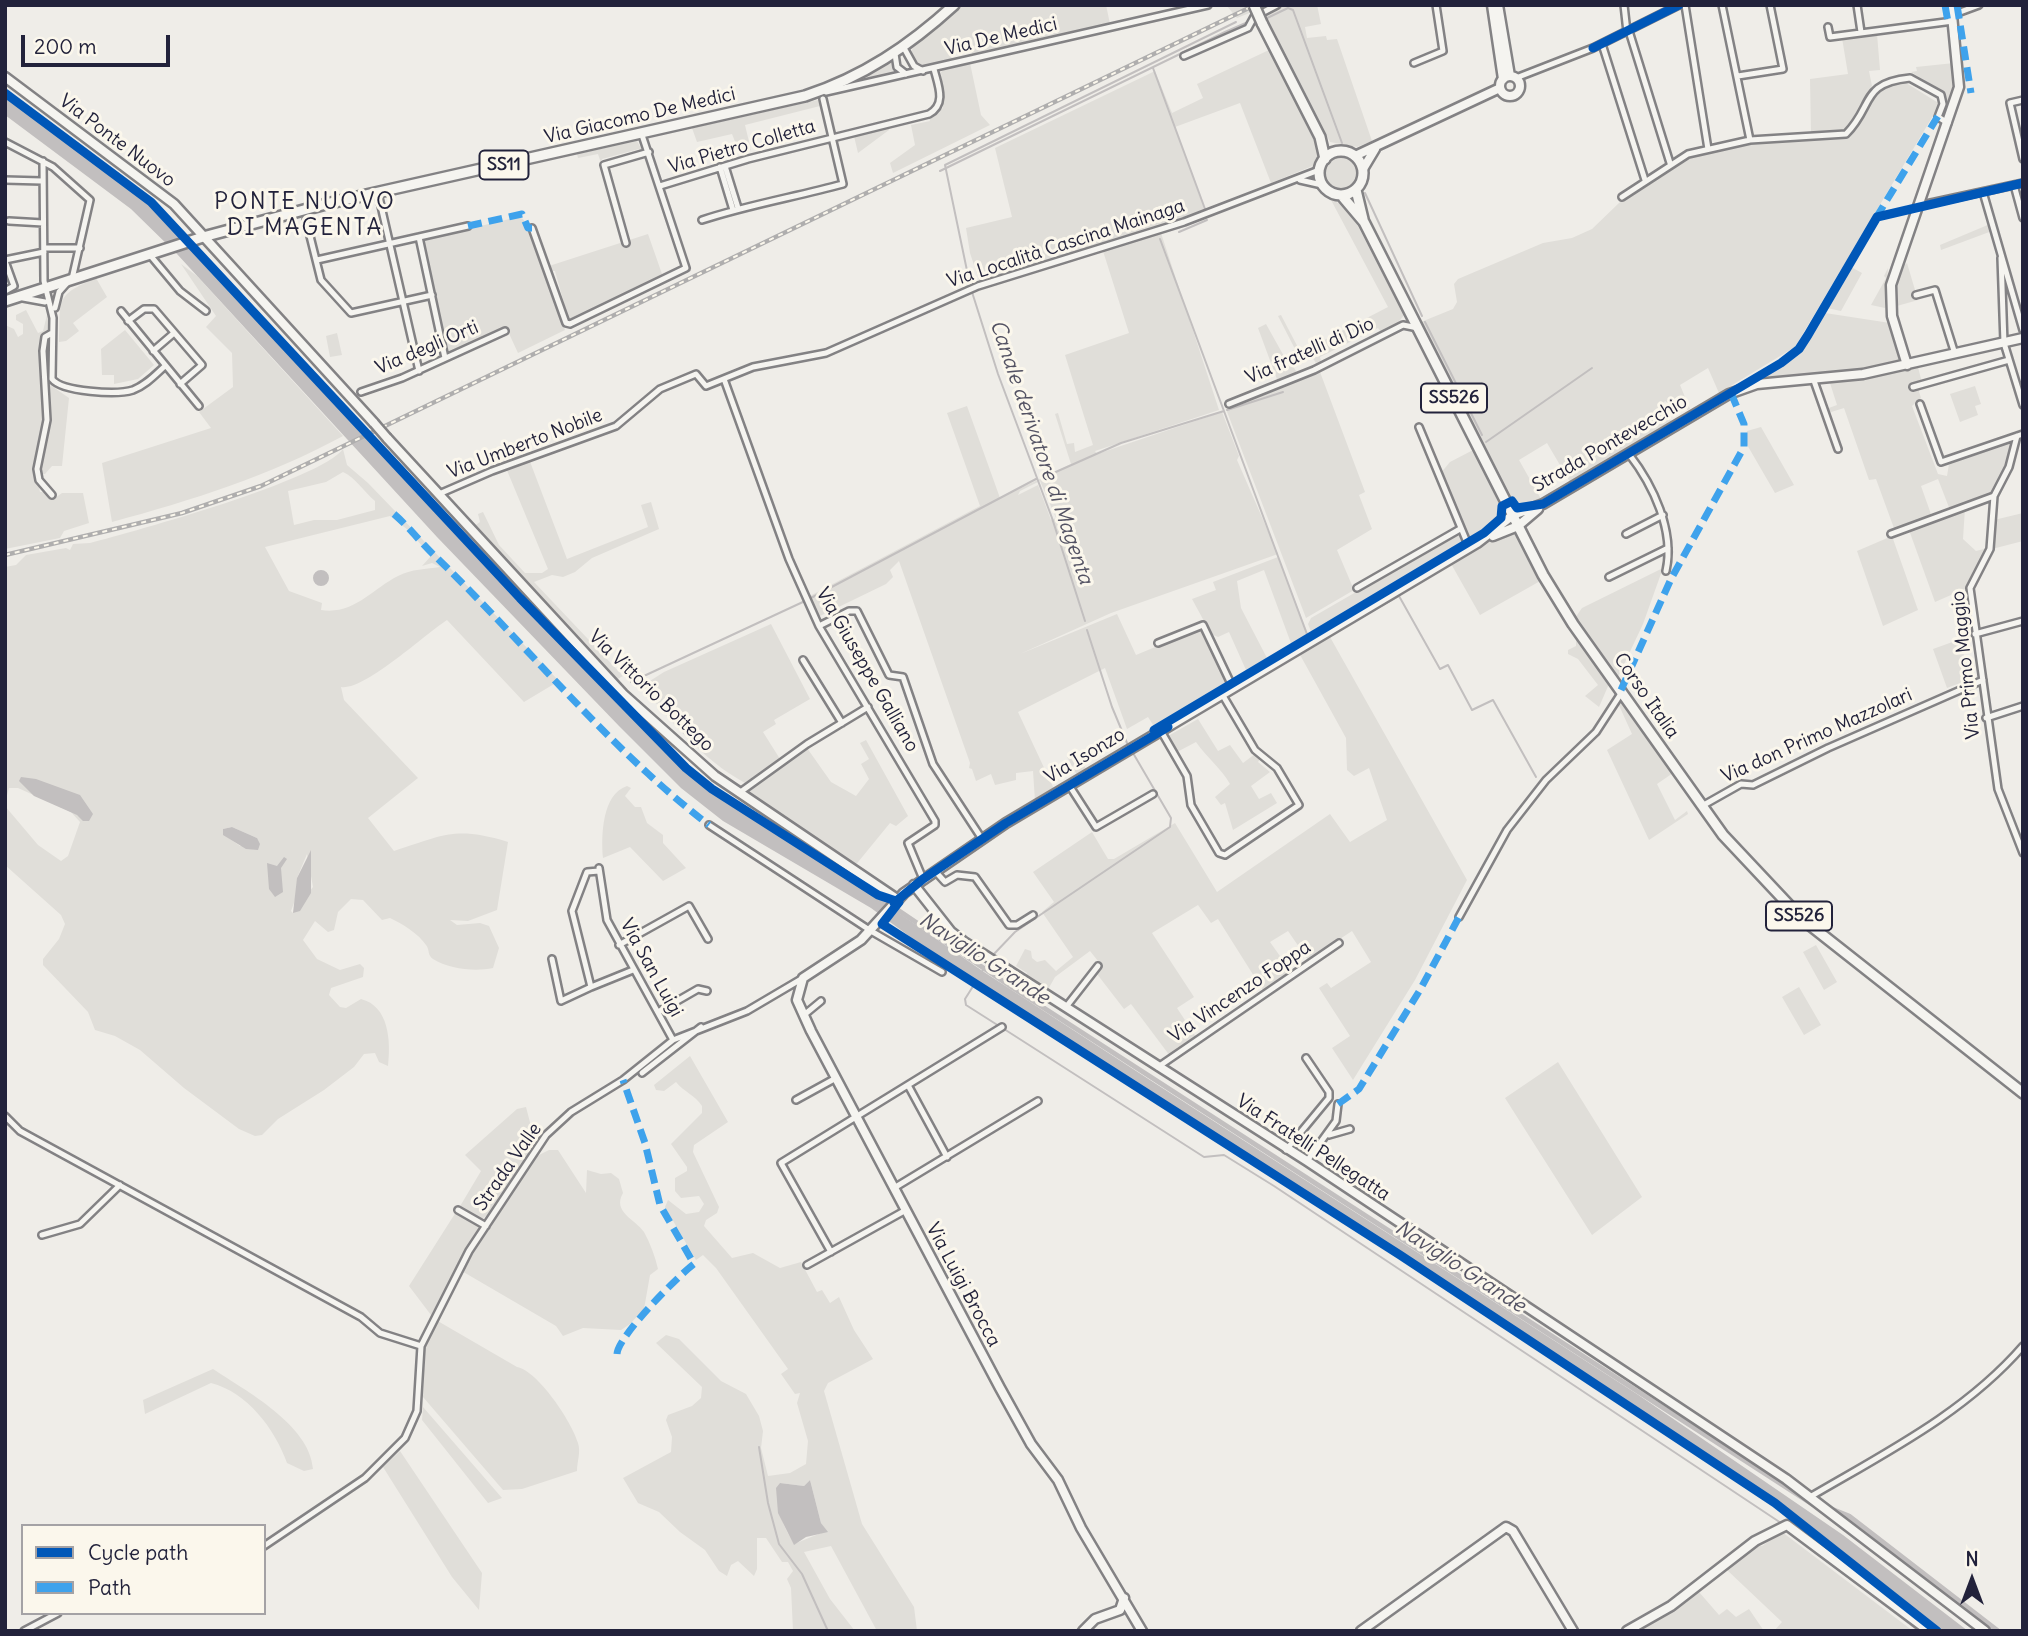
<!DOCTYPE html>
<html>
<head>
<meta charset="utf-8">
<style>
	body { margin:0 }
	#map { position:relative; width:2028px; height:1636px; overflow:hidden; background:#efede8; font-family:Delius,sans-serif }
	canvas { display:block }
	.frame { position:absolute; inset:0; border:7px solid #22223b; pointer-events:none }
	.legend { position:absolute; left:21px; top:1524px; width:245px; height:91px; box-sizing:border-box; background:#fbf7ec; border:2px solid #a4a2a5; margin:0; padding:9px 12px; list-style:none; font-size:21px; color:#22223b }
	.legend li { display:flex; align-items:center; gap:14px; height:35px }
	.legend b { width:35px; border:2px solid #a4a2a5 }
	.north { position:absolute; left:1937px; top:1545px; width:70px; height:70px; -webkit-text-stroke:5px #fbf7ec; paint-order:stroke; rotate:0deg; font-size:19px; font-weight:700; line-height:28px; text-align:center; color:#22223b }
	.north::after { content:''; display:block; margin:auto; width:24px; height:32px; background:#22223b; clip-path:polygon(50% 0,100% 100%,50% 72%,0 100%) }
	.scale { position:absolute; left:21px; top:35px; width:149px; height:32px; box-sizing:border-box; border:4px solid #22223b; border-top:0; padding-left:9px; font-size:21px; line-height:24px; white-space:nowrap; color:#22223b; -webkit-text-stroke:5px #fbf7ec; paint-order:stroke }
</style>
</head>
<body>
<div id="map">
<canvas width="2028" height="1636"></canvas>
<div class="frame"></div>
<ul class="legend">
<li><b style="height:9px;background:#0057b8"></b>Cycle path</li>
<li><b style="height:9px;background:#3ea2ec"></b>Path</li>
</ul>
<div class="north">N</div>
<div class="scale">200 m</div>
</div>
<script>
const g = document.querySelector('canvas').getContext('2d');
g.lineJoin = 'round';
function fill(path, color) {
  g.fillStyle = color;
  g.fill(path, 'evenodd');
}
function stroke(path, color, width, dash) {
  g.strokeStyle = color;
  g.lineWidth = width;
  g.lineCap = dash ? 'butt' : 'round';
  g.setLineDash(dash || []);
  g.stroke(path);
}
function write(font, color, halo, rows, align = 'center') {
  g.font = font + ' Delius,sans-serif';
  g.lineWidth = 6;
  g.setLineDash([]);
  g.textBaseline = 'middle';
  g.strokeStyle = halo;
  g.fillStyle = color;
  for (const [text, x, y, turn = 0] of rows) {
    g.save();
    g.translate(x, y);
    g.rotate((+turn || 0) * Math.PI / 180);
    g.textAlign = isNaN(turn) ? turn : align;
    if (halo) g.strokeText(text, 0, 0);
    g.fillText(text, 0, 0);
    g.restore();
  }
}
fill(new Path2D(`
	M959,5H1106L1110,24L973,55L967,45L950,50L952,61C937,64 916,75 911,54L913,46Z
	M1226,5H1249L1252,12L1237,18Z
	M1282,5H1317L1321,24L1305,27L1307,38L1326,36L1327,40L1337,39L1372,141L1357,147L1330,142L1264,14Z
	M1877,34L1880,70L1869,71L1872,86L1846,131L1811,133L1810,79L1848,74L1842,38Z
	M1269,50L1319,150L1315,165L1271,183L1240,103L1175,127L1205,211L980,283L970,253L966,228L1012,217L995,148L1155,71L1172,113L1203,98L1197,84Z
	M892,61L898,73L837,88Z
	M970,63L981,115L990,125L893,173L890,163L915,145L911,125L930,121L929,118L943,108L941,72L946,68Z
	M1954,63L1955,87L1946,117H1943L1945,93L1911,72L1917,71L1916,67Z
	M1903,81L1940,104L1795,347L1719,393L1708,368L1680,385L1690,409L1687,410L1686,401L1679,396L1668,403L1665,401L1662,405L1671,421L1570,482L1547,443L1519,460L1541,499L1520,506L1510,500L1421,322L1453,309L1457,302L1454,284L1458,279L1543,243L1572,238L1592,229L1619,203L1691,155L1748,142L1850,138L1880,88Z
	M818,100L820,106L745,125L751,150L740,154L732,134L697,142L692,128Z
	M889,128V130L858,153L854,136Z
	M637,141L643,152L639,149L602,159L601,163L598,154L578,158L577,154Z
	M1323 174a18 18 0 1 1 36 0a18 18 0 1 1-36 0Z
	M1331,200L1347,206L1405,314L1396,325L1381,332L1378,328L1320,357L1321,361L1316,363L1307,349L1388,307Z
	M518,217L523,219L530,232L565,330L518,353L506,327L449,353L422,240Z
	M1990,224L1992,231L1941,250L1940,245Z
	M1161,233L1219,410L1095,451L1097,454L1222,412L1239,456L1237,460L1278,554L1111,613L1020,654L1117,614L1136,655L1201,628L1227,685L1155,728L1148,717L1127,729L1105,668L1018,712L1054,789L1035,801L1033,771L1016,773V780L995,785L991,774L976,781L972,769L969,768L970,763L899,561L890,570L893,577L886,584L818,617L808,597L980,506L947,413L967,406L1000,498L1071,464L1055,414L1058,413L1067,444L1074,443L1075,452L1093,445L1065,355L1129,333L1103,251ZM1040,481L1056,518L1051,520L1038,485L1018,495L1020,491Z
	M648,234L662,274L569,321L555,271H551L549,266Z
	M1907,263L1918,300L1897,306V271Z
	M181,264L197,276L343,436C269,476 193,500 112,522L102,463L211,428L199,412L233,387L232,353L206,327L216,316Z
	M1851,267L1862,273L1841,311L1827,308Z
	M1888,268L1885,308L1871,305L1886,278L1884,276Z
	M96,278L107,297L73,323L79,331L66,341L59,342C61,299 54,296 96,278Z
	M26,310L38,333L43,331L47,315L50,316L51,326L44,335L46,382L69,398L62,466H52L45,474H36L40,492H47L52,500L62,493H83L89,523L64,531L60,538L5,549V325L14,329L18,337L23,334V324L16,320V315Z
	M1825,313L1890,323L1899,359C1885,374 1783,378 1757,380L1803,348Z
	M1281,315L1303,357L1301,362L1292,351L1295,349L1278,316Z
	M1266,324L1290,367L1293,366L1296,371L1295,374L1278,382L1258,328Z
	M125,330L154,365L138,379L114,384V375H102L101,349Z
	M337,333L342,355L330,357L326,336Z
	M1918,367L1922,383L1917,385L1921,398L1912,406L1938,474L1947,476L1949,464L1955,460L2014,440L1994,495L1950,510L1938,479L1921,486L1932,517L1895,531L1876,479L1869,480L1844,408L1828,413L1826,409L1837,405L1829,380L1867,377Z
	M1320,372L1365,492L1359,495L1372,529L1337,550L1354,590L1306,618L1226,409L1232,404Z
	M1975,386L1981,404L1975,406L1978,415L1960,422L1950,394Z
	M1761,427L1794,485L1775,493L1746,443L1747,431Z
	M343,449L347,465L368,483L559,681L524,702L447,620C424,635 364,691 341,687L344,700L418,778L368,818L394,851C444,835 455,826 508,842L497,910L468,921L450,920L457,925L480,923L489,926L499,948L493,968C475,972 449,969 433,959C427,955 430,950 426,945C419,934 401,923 390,918L382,920L363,900L351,899L338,912L334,930L328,932L315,921L303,940L317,959L340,970L360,964L364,968L363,977L331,988L329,995L340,1007L346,1008L361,999C389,1006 391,1041 388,1066L379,1062L375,1053L364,1054L354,1067L324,1090L278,1119L262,1135L255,1136L239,1129L184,1088L140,1050L115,1036L95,1030L88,1012L43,965V959L59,939L65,924L61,915L5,865V806L38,845L61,861L68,856L80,822L71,812L18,788H9L5,803V567L16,565L26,555L66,548L70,550L73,544L90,543C136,531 320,480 343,449ZM343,472C356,478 364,492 375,501V510L337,520H314L294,525L288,491L326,482ZM390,516L408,530L431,556L422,566L432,563L440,567C427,569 411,569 398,576C372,589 354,615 321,610L322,603L289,591L265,547ZM232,827L257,838L240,846L223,834V829ZM307,854L313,887L293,913L291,911L297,895V878Z
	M1475,449L1502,511L1495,523L1468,541L1440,474L1450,462Z
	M529,459L567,559L648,527L641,505L651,502L659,529L592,558L575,572L563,577L552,575L534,582L623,676L616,680L473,527L480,522L478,514L483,512L499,545L525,573H542L548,569L506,468Z
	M1965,508L1963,539L1976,551L1988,548L1967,588L1935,602L1909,530Z
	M2023,513V541L1992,549L1994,520Z
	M1513,532L1517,534L1542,580L1480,615L1450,562L1497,536Z
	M1453,536H1459L1464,544L1312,634L1308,624L1311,618Z
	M1892,536L1918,610L1883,626L1857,551Z
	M1278,557L1309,636L1292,646L1264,570L1237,581L1241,608L1267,658L1246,670L1229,632L1218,637L1211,634L1192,599L1216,590L1213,582Z
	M1663,568L1643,624L1618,677L1575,618L1582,608Z
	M771,624L810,699L774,720L776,724L763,732L780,759L745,783C702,759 673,724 642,686L664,672Z
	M1346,625L1330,637L1467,880L1415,980L1353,1080L1332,1048L1350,1036L1319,988L1327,983L1331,988L1371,962L1352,931L1308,960L1288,931L1270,942L1292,973L1264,992L1218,919L1211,923L1198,905L1152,933L1194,997L1177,1008L1196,1037L1170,1056L1131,1004L1124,1009L1097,974L1102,966L1090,951L1055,977L1046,993L1024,979L1027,973L1016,966L1025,949L1031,951L1032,958L1037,962L1045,960L1056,971L1073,957L1042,912L1054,902L1033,872L1092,832L1108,859H1114L1175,823L1217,892L1330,814L1350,842L1387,820L1369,768L1354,776L1347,770L1346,738L1299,653Z
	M1576,640H1579L1609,684L1599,707L1585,696L1598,685L1578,659L1568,654V650L1576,646Z
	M1958,640L1973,678L1947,688L1933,649Z
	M1620,699L1673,773L1657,784L1675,820L1687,811L1688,814L1649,840L1607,750L1632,734L1617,701Z
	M1198,719L1218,751L1230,745L1243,763L1255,754L1260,759L1258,762L1270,772L1251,786L1259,799L1271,793L1277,803L1233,830L1225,803L1221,805L1215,797L1230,784C1221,768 1207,758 1196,742L1177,752L1168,736Z
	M866,740L908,816L896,826L890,823L854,867L747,793L750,788L807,748L831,782L856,796L869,779L861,764L869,759L860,743Z
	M1077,752L1086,769L1077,775L1067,757Z
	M627,786L631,788L625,796L635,807H641L647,823L663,835V843L686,868L663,881L630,847L603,858C601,836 602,794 627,786Z
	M1816,945L1837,982L1824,990L1803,952Z
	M1799,987L1821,1025L1804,1035L1782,997Z
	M690,1056L728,1122L694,1145L693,1152L719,1207L717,1213L706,1220L704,1226L732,1258L753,1253L780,1268L801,1262L817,1292L822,1290L830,1303L839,1297L854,1330L873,1359L828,1383L824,1391L862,1524L914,1607L917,1631H877L831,1546L804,1552L830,1599L855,1631H793L791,1588L787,1579L793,1571L788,1562H782L766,1538H757V1569L754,1576L738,1561L731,1565L727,1576L719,1571L705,1550L680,1532L659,1512L638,1503L623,1478L671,1452L672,1437L666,1420L668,1415L692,1406L701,1398L702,1387L656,1343L666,1335L679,1339L721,1381L746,1394L759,1416L763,1431L761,1448L768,1476L790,1473L806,1464L808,1441L797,1403L800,1393L795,1394L781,1374L788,1369L716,1268L703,1255L696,1260L665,1207L668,1200L686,1214L699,1212L704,1204L699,1196L681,1198L675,1191V1178L687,1171V1167L671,1144L702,1113V1106C695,1095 684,1092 676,1082L664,1091L656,1090L654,1085ZM810,1480L821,1523L826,1531L794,1544C782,1523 774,1507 780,1483L804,1486Z
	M1558,1062L1642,1197L1592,1235L1505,1098Z
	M526,1107L532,1130L540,1137L489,1214L482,1219L459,1208L481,1171L465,1155L517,1109Z
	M549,1150H558L586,1193L587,1170L601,1174L611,1173L619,1179L623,1193C612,1212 635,1219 644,1232C650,1243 655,1256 658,1269L650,1275L644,1309L630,1324L621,1330L583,1328L563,1336L556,1326L460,1270L531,1159Z
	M456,1212L478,1226V1231L431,1315L409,1286Z
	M436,1320L517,1367C538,1371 572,1422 578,1443C581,1452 577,1462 577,1471L522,1489L503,1490L423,1397L425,1343Z
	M213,1369C246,1391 310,1425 313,1469L304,1471L287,1463C275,1429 247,1392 211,1383L145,1414L143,1400Z
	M423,1407L502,1498L488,1503L422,1420Z
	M400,1451L482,1573L479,1610L452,1577L383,1467Z
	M1782,1532L1913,1631H1774L1782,1622L1727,1570L1755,1546H1762Z
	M1699,1592L1719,1615L1727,1609L1736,1617L1749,1609L1764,1631H1634Z`), '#e0ded9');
fill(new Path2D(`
	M5,96L152,207L523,604L626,712L708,790L857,884L984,972L1150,1080L1637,1394L1843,1535L1968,1631H1943L1775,1501L1676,1435L932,953L871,908L723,821L681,788L619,726L437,537L177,254L131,209L5,115Z
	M313 578a8 8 0 1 1 16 0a8 8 0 1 1-16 0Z
	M21,777L36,779L80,795L93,814L89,821H83L77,815L34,796L19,781Z
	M232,827L257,838L260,844L258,850L246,849L223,835V829Z
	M311,850V893L300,911L293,913L297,878Z
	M284,857L287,859L281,868L283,892L275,897L269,889L267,863L277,866Z
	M810,1480L821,1523L828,1532L806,1537L794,1545L778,1513L776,1488L780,1483L804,1486Z`), '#c2bfbf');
stroke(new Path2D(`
	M1263,20L1288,8L1293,10L1342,143
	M1153,68L1205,209
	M940,171L1225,32L1248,22L1258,21
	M1365,193L1422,316
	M1179,232L1207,220
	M1160,239L1308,637
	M970,285L945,165L1236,22
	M972,292L998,374L1052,518L1085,621
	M1425,322L1482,435
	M1227,410L1283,392
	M1486,442L1592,368
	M1049,475L1121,443L1224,411
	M809,599L1036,479
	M1087,630L1112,707L1127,743
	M1312,645L1399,596L1440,669L1448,665L1472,710L1493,700L1536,777
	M631,682L805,601
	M993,955L1015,932L1170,827L1171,818L1133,753
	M981,973L988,963
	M977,980L965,999L966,1005L999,1026
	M1004,1029L1204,1157L1224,1155L1274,1186L1781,1523
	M759,1447L768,1503L779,1544L802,1574L828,1631
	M1785,1529L1919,1631`), '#c2bfbf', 2);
stroke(new Path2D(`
	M874,902L881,900L889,904L1013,988L1812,1504
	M1834,1510L1849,1516L1998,1631`), '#c2bfbf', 5);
const street = new Path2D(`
	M1624,5L1627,32
	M1685,5L1708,149
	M1722,5L1750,140
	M1857,5L1861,32
	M1952,15L1979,5
	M1828,27L1830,37L1953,21
	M1629,31L1670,163
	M1602,44L1645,180
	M904,48L914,66L923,71
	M895,54L897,67L906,74
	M1184,56L1248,28L1254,17L1277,5
	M1414,63L1443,51L1436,5
	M1738,76L1783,69L1770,5
	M1516,78L1593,48L1679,5
	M826,92L1208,5
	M2023,100L2010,103L2023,159
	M5,142L53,167L90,200L72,279
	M43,161L44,281L53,318L52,379C62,392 117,395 133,390C146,385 155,375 165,366
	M725,166L738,208
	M720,167L733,210
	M5,180L42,181
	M1300,180L1322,185
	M2014,185L2023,218
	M660,186L748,159L929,114C947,104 938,85 934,69
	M1983,192L2023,330
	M378,193L419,371
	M1622,197L1688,154L1750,140L1846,134C1874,106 1860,83 1910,78L1941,95L1943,104L1938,117L1948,123
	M1917,206L2023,183
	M306,220L321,280L351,313L432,295
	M702,220C747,205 795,197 843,184L823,99
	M9,221L43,223
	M532,228L566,323L570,324L686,268L642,135
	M419,237L445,358
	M626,243L604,165L649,152
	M44,248H80
	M150,255L180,291L206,311
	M2001,258L2004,343L2023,405
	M5,260L44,252
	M317,260L468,226
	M5,261L14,286L5,291
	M1916,295L1935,290L1955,354
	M23,298L45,302
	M55,308L59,292L67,283
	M121,311L199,406
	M128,321L144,309H154L202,365L180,384
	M153,351L174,333
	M1813,378L1838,449
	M724,379L789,559L819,626L935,821V825L908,843L923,879
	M1913,387L2009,360
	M361,392L402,378L505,331
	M1229,404L1314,370L1403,325L1418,328
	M1920,404L1941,462L2023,434
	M1419,427L1469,547
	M2017,436L2009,467L1994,496L1990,549L1970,588L1998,789L2023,853
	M1629,454C1653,485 1675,531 1666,571
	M439,494L492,471L616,426L660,389L696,374L706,386L753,367L826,353L978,286L1184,222L1319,170
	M52,495L39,480L37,469L47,420L43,351L45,337L52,333
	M1626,534L1663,515
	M1891,534L1994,496
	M1609,577L1668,548
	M1357,588L1460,529
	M819,626L849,611H857L889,675L903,677L933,764L982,839
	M1975,634L2023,621
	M1158,643L1203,625L1233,688
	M803,660L842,723
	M1986,718L2023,706
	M1161,731L1187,776L1191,805L1219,853L1225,855L1299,805L1277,768L1255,750L1222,694
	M1069,785L1096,827L1153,794
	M739,793L807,744L868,707
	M1702,806L1741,784L1753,785L1828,748L1983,680
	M709,825L871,931
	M599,868L607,920L673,1040
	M599,871L587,872L572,911L591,987L633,970
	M935,871L945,882L957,875L975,877L1009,925H1017L1033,915
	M1459,917L1507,830L1546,780L1596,732L1622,692
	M871,931L942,972
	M619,945L689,906L708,939
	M552,959L561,1001L591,987
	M1066,1007L1098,966
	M658,1012L698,989L707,991
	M804,1015L821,1001
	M1158,1067L1339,943
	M642,1073L701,1027
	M909,1087L947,1157
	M796,1100L836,1078
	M5,1116L20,1131L361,1317L380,1333L421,1346
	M1329,1135L1350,1129
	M1286,1150L1329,1098V1092L1306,1058
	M1307,1161L1336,1121L1338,1104
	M894,1188L1038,1101
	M458,1210L486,1226
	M42,1235L80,1224L120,1185
	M831,1252L781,1163L1002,1027
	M807,1265L906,1210
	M1810,1497C1885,1453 1965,1413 2023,1346
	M264,1546L365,1478L405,1438L417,1411L421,1346L469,1251L546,1135L571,1112L623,1080L673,1040L747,1011L803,978
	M24,1631L58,1613`);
const secondary = new Path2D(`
	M1492,5L1503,79
	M1498,5L1510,76
	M1500 86a10 10 0 1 1 20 0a10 10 0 1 1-20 0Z
	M5,77L174,204L374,423
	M1355,156L1500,88
	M1363,169L1375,149
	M1907,365L1892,316L1891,285L1959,87L1951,5
	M387,438L623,694L715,776L897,899
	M1493,536L1518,526L1538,509
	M914,885L951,932L964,942L1307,1161L1786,1479L1985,1631
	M1083,1631L1095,1619L1120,1610L1124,1598
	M1142,1631L1081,1528L1058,1480L1031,1444L1000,1388L811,1031L797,1000L803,978L861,940L904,893L1006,823L1477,543L1513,515L1543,504L1729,394L1757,384L1863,374L2023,338
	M1361,1631L1506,1527L1513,1531L1573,1631
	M1627,1631L1671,1606L1755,1541L1787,1525L1929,1631`);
const primary = new Path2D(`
	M1262,23L1320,137L1325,159
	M1319 173a22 22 0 1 1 44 0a22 22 0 1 1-44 0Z
	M1356,190L1363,219
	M1342,196L1364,222L1543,575L1573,624L1723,835L1801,918L2023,1093
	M5,301L203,237L326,204L805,96C863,77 909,46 954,5`);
stroke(street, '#838284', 10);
stroke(secondary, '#838284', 13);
stroke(primary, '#838284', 14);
stroke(street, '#f5f4f0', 5);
stroke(secondary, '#f5f4f0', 8);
stroke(primary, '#f5f4f0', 9);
const rail = new Path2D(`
	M5,555L182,513L261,486L1255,5`);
stroke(rail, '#afaeae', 4.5);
stroke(rail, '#fbf7ec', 2, [5]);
const secondaryBridge = new Path2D(`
	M374,423L387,438`);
const primaryBridge = new Path2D(`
	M1254,5L1262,23`);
stroke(secondaryBridge, '#838284', 13, []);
stroke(primaryBridge, '#838284', 14, []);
stroke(secondaryBridge, '#f5f4f0', 8);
stroke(primaryBridge, '#f5f4f0', 9);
stroke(new Path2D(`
	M1945,5L1948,22
	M1957,5L1971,93
	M1876,218L1938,116
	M468,226L522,214L528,228H532
	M394,514C409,527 421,543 435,556C527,645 607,747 709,825
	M1621,690L1671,579L1744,447V424L1731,393
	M1338,1104L1359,1089L1420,990L1459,917
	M617,1354C618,1336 678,1276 694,1264L660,1205L645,1143L623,1080`), '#3ea2ec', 7, [14, 7]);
stroke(new Path2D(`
	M1593,48L1679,5
	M5,93L151,202L520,598L686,768L712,789L878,895L899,902L882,924L1400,1255L1775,1503L1937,1631
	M1154,730L1484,533L1501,518L1502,506L1512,501L1517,508L1543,504L1781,363L1799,349L1808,335L1877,217L2023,183
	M894,903L923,879L1006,823L1168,727`), '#0057b8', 9);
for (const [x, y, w] of [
	[504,165,49],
	[1454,398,66],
	[1799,916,66]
]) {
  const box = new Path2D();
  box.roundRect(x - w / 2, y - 14.5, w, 29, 5);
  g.fillStyle = '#fbf7ec';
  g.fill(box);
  stroke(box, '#22223b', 2);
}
write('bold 18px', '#22223b', null, [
	["SS11",504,165],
	["SS526",1454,398],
	["SS526",1799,916]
]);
write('19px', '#22223b', '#fbf7ec', [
	["Via De Medici",1001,37,-13],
	["Via Giacomo De Medici",640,116,-13],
	["Via Ponte Nuovo",117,141,37],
	["Via Pietro Colletta",742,147,-16],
	["Via Località Cascina Mainaga",1066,244,-18],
	["Via degli Orti",427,348,-23],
	["Via fratelli di Dio",1310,351,-24],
	["Via Umberto Nobile",525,444,-21],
	["Strada Pontevecchio",1610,444,-30],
	["Via Primo Maggio",1966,665,-96],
	["Via Giuseppe Galliano",867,670,60],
	["Via Vittorio Bottego",651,691,44],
	["Corso Italia",1646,696,55],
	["Via don Primo Mazzolari",1817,736,-24],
	["Via Isonzo",1085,756,-31],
	["Via San Luigi",651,968,61],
	["Via Vincenzo Foppa",1240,992,-34],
	["Via Fratelli Pellegatta",1313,1148,33],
	["Strada Valle",508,1167,-55],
	["Via Luigi Brocca",963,1285,62]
]);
write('italic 21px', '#535263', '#fbf7ec', [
	["Canale derivatore di Magenta",1041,452,71],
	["Naviglio Grande",984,959,33],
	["Naviglio Grande",1460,1267,33]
]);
g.letterSpacing = '2px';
write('23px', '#22223b', '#fbf7ec', [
	["PONTE NUOVO",305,202],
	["DI MAGENTA",305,228]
]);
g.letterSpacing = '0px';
</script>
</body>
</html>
